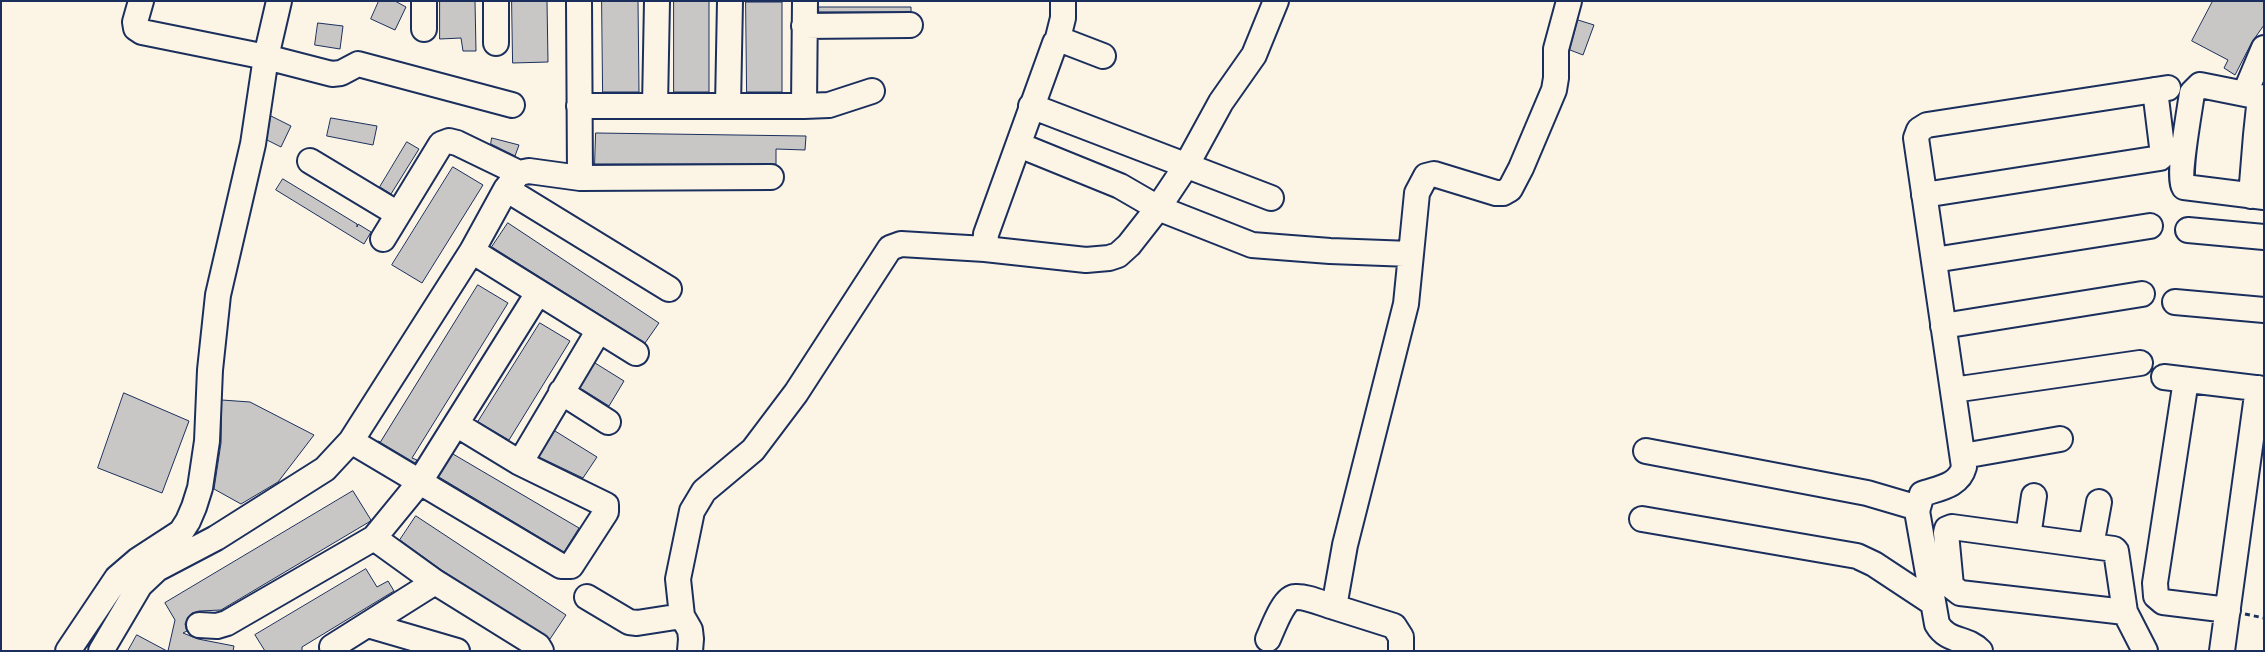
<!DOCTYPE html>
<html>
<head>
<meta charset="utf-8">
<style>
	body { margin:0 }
	#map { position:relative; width:2265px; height:652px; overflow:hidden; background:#fcf5e5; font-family:"Playpen Sans",sans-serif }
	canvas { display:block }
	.frame { position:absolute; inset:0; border:2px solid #1b2f5e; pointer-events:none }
</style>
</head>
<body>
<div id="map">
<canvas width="2265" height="652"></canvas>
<div class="frame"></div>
</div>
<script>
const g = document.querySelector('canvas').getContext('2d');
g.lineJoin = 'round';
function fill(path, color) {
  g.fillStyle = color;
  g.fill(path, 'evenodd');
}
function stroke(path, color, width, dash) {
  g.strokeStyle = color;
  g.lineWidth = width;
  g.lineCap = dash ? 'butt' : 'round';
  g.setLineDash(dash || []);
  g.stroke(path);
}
const building = new Path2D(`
	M379,1H395L406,7L395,30L371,19Z
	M440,1H475L476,51H463L461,38L440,39Z
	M512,1H547L548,62L513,63Z
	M602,1H638L639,92H603Z
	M674,1H709V92H674Z
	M2213,1H2264V25L2252,42L2235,75L2224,68L2228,60L2192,41Z
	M746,2H782V92H747Z
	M819,7H911V12H819Z
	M1578,20L1594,25L1583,55L1570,50Z
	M318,23L343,26L340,49L315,45Z
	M271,116L291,126L281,147L267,140Z
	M331,118L377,126L373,145L327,136Z
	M596,133L806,136L805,150L776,149V164H595Z
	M492,138L519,145L515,156L491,144Z
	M407,142L419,149L391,194L380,187Z
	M453,167L483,185L422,283L392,265Z
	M283,179L357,224V227L358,224L371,232L364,244L276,190Z
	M508,223L659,323L645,343L492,247Z
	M478,285L508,303L412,458L417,460L415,463L378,441L380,442Z
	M540,323L570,341L509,440L478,422Z
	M595,363L624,381L609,406L580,388Z
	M124,393L189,421L162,493L98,468Z
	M222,400L250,402L314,435L278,482L241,504L214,489L221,443Z
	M555,431L597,457L583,478L539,457Z
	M453,454L579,528L564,552L439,477Z
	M353,491L371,520L369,522L221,610L199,611L192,613L188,617L185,624L187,631L183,633L198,639L234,646L233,651H168L175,620L165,603Z
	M416,516L566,615L550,639L443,571L400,540Z
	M366,569L377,587L388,581L394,591L302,647V651H265L255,635Z
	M137,635L167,651H128Z`);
fill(building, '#c8c7c6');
stroke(building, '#1b2f5e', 1);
const minor = new Path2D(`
	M141,1L135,22L136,28L142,32L266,57L332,74L341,73L358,64L512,105
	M579,1L580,178
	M804,26L910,25
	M424,29V1
	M1057,42L1063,18V1
	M496,43V1
	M2245,93L2264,48
	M579,106H804L805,1
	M655,106L657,1
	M728,106L730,1
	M804,106L829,105L872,91
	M1031,106L1271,198
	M2264,137L2256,135L2260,97L2200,85L2192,93C2190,109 2177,177 2184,187L2264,197
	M1019,145L1120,186L1158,208L1252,245L1330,251L1411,254L1417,193L1426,176L1434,174L1496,193H1503L1510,189L1521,168L1554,90L1556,78V49L1569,1
	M310,161L398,214
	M506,189L669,289
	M1924,195L2160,158L2163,155L2155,90
	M2251,196L2256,135
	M2188,230L2264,237
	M383,239L441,144L449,141L457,143L519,173
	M985,249L1086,260L1109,258L1118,255L1129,245L1158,208L1186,166L1221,102L1254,55L1276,1
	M472,251L636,353
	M1934,260L2150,226
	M538,293L419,483L374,538L435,582L538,646L541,651
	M2175,302L2264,310
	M1943,326L2142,294
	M2164,377L2264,389
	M2186,380L2155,583L2156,596L2163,602L2228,610
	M1953,390L2140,363
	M561,392L608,422
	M456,424L520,463L599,330
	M351,441L561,566H571L606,512V505L520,463
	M1646,451L1867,493L1918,508
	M1963,456L2060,439
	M1642,519L1857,556L1874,564L1933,603
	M2028,537L2034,496
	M2091,546L2099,502
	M587,597L629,622L637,623L682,616
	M2125,612L1960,593L1951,586L1946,533L1947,529L1952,527L2114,549L2116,551L2125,612L2145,651
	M199,625L217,626L227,623L374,538
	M368,625L457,651
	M1268,639C1273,628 1284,597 1295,597C1307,596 1323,604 1334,607
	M332,647L435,582
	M68,651L117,578L138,560L181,532L188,521L194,507L200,488L207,441L210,370L218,295L253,144L266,57L279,1
	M101,651L140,585L157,569L216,538L325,469L351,441L472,251L506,189L519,173L529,171L580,178L771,177
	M690,651L691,639L690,630L682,616L678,579L692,511L704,491L753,450L796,393L890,248L901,244L985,249L986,234L1055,43L1064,41L1103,56
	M1401,651V637L1394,626L1334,607L1345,545L1406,304L1411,254
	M1980,651C1967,637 1948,643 1937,624L1917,511L1922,494C1939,488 1959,486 1964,467L1916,138L1919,130L1927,125L2168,88
	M2222,651L2258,388`);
stroke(minor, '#1b2f5e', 28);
stroke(new Path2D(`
	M2245,614L2264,618`), '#1b2f5e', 3, [5, 4]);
stroke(minor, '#fcf5e5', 24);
</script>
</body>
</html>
